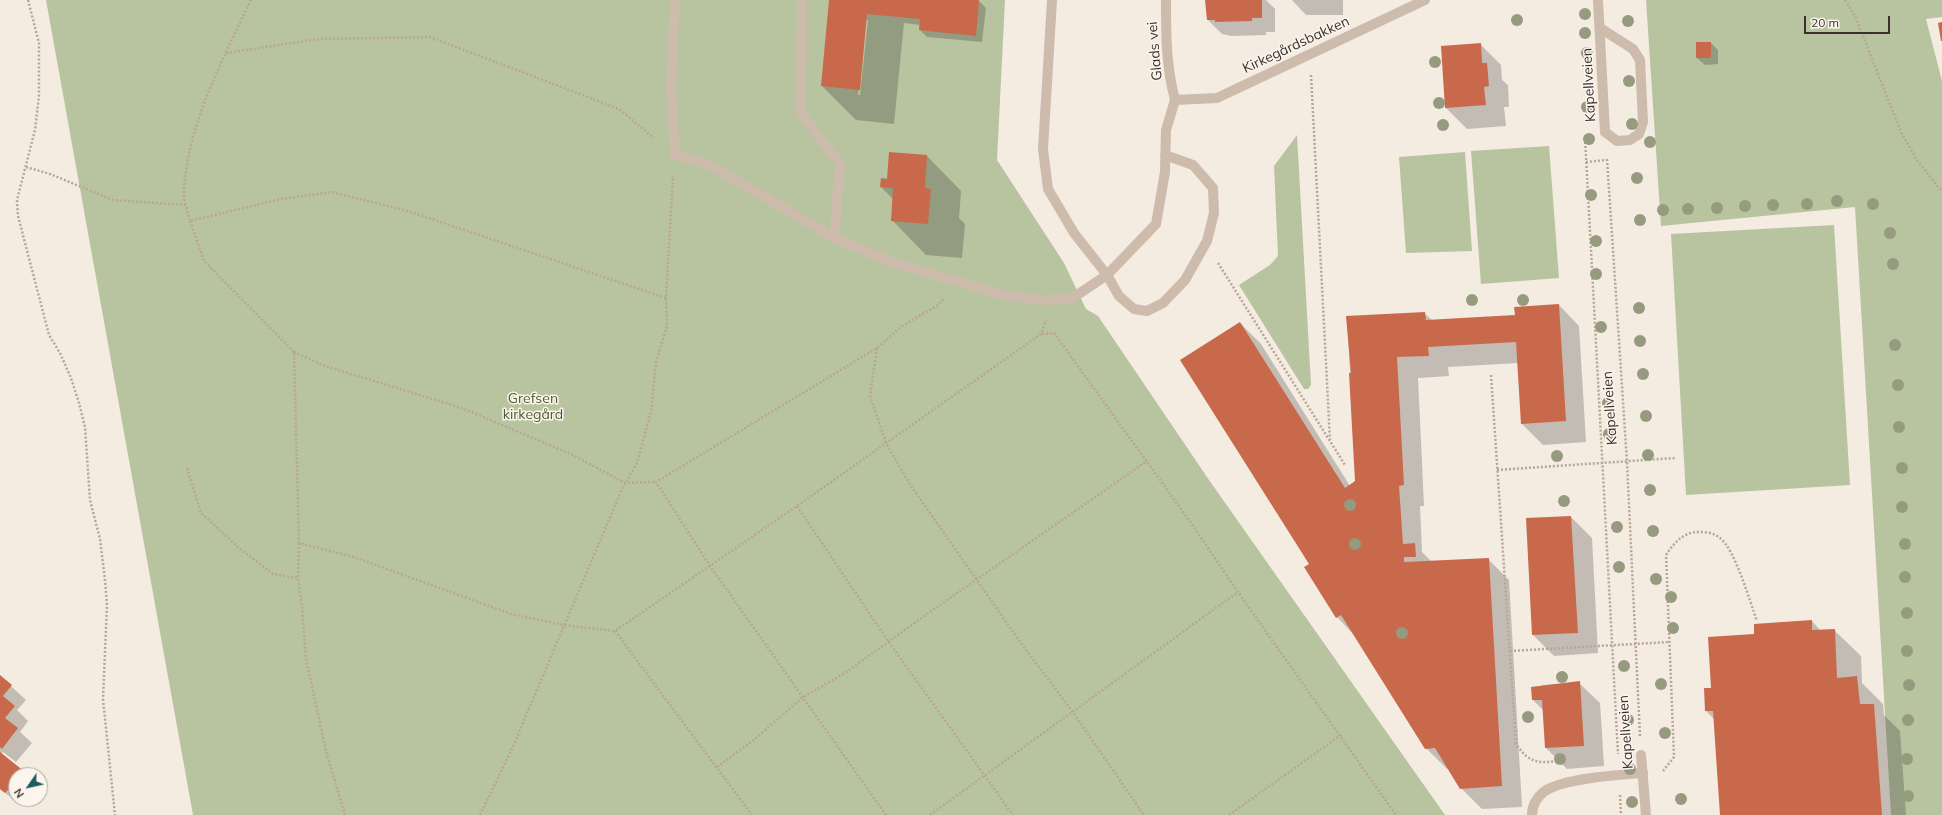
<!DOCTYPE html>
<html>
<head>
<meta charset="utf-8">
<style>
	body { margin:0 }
	#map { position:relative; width:1942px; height:815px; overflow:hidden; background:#f4ebe1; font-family:Mulish,sans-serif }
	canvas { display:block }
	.north { position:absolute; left:8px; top:767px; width:40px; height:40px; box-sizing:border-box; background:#fbf5ee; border:1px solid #aea6a0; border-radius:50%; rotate:236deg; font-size:11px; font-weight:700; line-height:16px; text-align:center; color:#3b302b }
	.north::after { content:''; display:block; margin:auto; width:14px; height:18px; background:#1f5a5e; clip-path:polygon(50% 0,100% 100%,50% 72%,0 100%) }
	.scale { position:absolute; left:1804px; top:16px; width:86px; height:18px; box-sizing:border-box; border:2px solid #3b302b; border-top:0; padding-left:5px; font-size:12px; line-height:14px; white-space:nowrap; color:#3b302b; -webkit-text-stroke:3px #fbf5ee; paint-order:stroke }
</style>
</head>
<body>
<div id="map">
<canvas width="1942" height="815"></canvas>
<div class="north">N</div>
<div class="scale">20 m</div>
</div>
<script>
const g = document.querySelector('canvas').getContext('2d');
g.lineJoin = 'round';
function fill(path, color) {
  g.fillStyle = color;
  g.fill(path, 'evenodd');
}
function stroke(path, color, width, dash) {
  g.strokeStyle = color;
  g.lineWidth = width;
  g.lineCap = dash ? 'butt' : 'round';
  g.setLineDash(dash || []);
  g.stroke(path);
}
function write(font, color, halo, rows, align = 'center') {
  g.font = font + ' Mulish,sans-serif';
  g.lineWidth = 3;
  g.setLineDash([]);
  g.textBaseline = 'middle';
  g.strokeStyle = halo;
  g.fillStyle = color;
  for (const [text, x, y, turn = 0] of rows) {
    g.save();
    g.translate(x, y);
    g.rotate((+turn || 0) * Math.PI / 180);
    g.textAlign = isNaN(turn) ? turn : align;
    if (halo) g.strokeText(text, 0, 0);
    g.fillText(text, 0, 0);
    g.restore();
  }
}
fill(new Path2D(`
	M46,0H1005L997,160L1064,263L1086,309L1098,316L1209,480L1445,815H193Z
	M1646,0H1942V17L1926,19L1942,81V815H1891L1855,207L1661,226Z
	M1297,135L1311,385L1308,389H1304L1239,285L1270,265L1278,256L1274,166Z
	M1549,146L1559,278L1481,284L1471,151Z
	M1465,152L1472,251L1406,253L1399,157Z
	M1834,225L1850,485L1686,495L1671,234Z`), '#b8c4a0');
fill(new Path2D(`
	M830,0L979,1L986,8L982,42L927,37L920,30V25L904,23L894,124L856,120L822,86ZM865,20H868L860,95H858Z
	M1206,0H1266L1275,9V32H1266V35L1231,36L1222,34L1208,20Z
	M1292,0H1343V15H1306Z
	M1711,43L1718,50V64L1705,65L1697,58Z
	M1480,44L1501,65L1502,80L1508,85L1509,107H1504L1506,126L1467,129L1446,108L1442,47Z
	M927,156L961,191L959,218L965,224L962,258L926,255L892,220L893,199L881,187L888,180Z
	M1559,305L1579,326L1586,442L1543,445L1522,424L1519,363L1448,367L1449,376L1418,378L1424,506H1420L1422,552L1432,562L1488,559L1509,580L1522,807L1482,809L1461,788L1449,769H1447L1426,748L1355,636L1337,617L1310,564L1240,323L1261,344L1350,486L1356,482L1347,317L1424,313L1433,321L1516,316Z
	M1571,517L1592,538L1598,653L1554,656L1533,635Z
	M1812,621L1821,631L1834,630L1861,656L1862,683L1883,704L1884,715L1900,731L1906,815H1721L1714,719L1706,711L1712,689L1755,635Z
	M0,676L26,700L17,710L28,721L20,732L32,743L16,762L3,752L2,754L27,775H16V796L13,799L0,789Z
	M1579,683L1600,703L1604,766L1567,769L1546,748L1544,711L1533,700L1542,685Z`), '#0003');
fill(new Path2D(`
	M829,0H979L976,36L919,30L920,19L867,14L860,90L821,86Z
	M1205,0H1262V18H1252V21L1215,22V20H1207Z
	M1942,22V41H1941L1938,23Z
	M1696,42H1711V58H1696Z
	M1481,43L1482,63H1487L1489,86L1484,87L1486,105L1445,108L1441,46Z
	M889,152L927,155L925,188L931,189L928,224L891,221L893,188L880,187L881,178L887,179Z
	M1559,304L1566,421L1521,424L1516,342L1428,347L1429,356L1397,357L1404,485L1399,486L1403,544L1415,543L1416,557H1404V562L1489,558L1502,786L1460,789L1435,748L1425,749L1341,615L1336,618L1304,567L1309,564L1180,360L1240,322L1345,488L1355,481L1349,373H1351L1346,316L1425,312L1426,320L1515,315L1514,307Z
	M1571,516L1578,633L1532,635L1526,518Z
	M1812,620V630L1835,629L1837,678L1857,676L1860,704H1874L1882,815H1720L1713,711H1705L1704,688H1711L1708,637L1754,634V624Z
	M0,675L12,685L3,696L15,706L5,718L18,728L2,749L0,747Z
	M1580,681L1584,746L1545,748L1542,700H1532L1531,687Z
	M0,752L25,772L22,775H16V781L5,793L0,789Z`), '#c8694b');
stroke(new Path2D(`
	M28,0L39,43V96L35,130L17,200L18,216L49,335L60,353L71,378L79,403L85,427L90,500L100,539L105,580L107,605L103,699L115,815
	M251,0C223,59 187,125 184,191C183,200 188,212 190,221L281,199L332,192L411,212L666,298L673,176
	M1845,0L1855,16L1901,132L1917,160L1942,192
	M226,53L319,39L430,37L619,109L654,138
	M1311,75L1330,440
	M1585,138L1618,754
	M1607,159L1627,462L1640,737
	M1586,162L1607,160
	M26,167L50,174L113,200L187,205
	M190,221L204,261L294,352L299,543L354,557L511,614L564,625L615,631L797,506L1041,334L1046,320
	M1218,263L1345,465
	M1042,334L1054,333L1191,523L1238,592L1396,815
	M877,348L870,396L886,443L909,483L1023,646L1072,711L1144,815
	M294,352L325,366L462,408L573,455L625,483L656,482
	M1491,375L1516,744C1531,766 1541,763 1566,760
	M187,468L201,513L239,548L273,574L298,578
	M1497,470L1675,458
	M797,506L888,641L1013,815
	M299,543L298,578L302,607L306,659L326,751L345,815
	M615,631L752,815
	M1510,651L1670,642
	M717,767L755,739L803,697L845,673L927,614L1147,461
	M1663,771L1674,757L1666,555C1674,543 1684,531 1700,532C1707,532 1714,533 1720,538C1735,549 1750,602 1757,621
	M1620,795L1621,815
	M480,815L511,751L622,489L637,463L651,412L656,362L667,326L666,298
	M886,815L710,566L656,482L877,348L902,326L938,305L945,298
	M930,815L1238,592
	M1229,815L1341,735`), '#b9a596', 2.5, [2, 2]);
stroke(new Path2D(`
	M675,0L671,85L675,155L708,164L834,238L892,262L1003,295L1038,300L1071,299L1107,275L1156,224L1165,172L1166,130L1175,100
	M802,0L801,113L840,164L834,238
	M1052,0L1043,149L1048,189L1074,233L1107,275L1119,296L1134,309L1147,311L1163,303L1185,280L1207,241L1214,213L1213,188L1193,165L1165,155
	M1600,28L1633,49L1640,60L1643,122L1639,134L1630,140L1617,141L1605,132
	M1532,815C1532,805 1537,797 1545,791C1564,778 1619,775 1643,773`), '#cdbbac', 10);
stroke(new Path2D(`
	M1166,0C1166,34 1166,66 1175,100L1217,98L1425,0
	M1598,0L1605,132
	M1641,755L1646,815`), '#cdbbac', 10);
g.fillStyle = '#969b7f';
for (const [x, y] of [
	[1585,14],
	[1517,20],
	[1628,21],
	[1585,33],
	[1587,53],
	[1435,62],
	[1629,81],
	[1439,103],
	[1587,107],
	[1632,124],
	[1443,125],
	[1589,139],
	[1650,142],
	[1637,178],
	[1591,195],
	[1837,201],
	[1807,204],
	[1873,204],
	[1773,205],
	[1745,206],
	[1717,208],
	[1688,209],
	[1663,210],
	[1640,220],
	[1890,233],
	[1596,241],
	[1893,264],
	[1596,274],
	[1472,300],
	[1523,300],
	[1639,308],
	[1601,327],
	[1640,341],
	[1895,345],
	[1643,374],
	[1898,385],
	[1608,403],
	[1646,416],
	[1899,427],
	[1609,434],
	[1648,455],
	[1557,456],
	[1902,468],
	[1650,490],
	[1564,501],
	[1350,505],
	[1902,507],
	[1617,527],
	[1653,531],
	[1355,544],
	[1905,544],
	[1619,567],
	[1905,577],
	[1656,579],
	[1671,597],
	[1907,613],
	[1673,628],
	[1402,633],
	[1907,651],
	[1624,666],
	[1562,677],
	[1661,684],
	[1909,685],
	[1528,717],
	[1628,720],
	[1908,720],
	[1665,733],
	[1560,759],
	[1907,759],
	[1630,769],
	[1908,796],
	[1681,799],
	[1632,802]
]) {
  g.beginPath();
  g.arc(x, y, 6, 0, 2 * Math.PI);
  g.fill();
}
write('14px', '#3b302b', '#fbf5ee', [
	["Kirkegårdsbakken",1296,45,-25],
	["Glads vei",1155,51,-95],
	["Kapellveien",1589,85,-93],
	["Kapellveien",1610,408,-94],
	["Kapellveien",1626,732,-94]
]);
write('14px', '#4a5a2e', '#fbf5ee', [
	["Grefsen",533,399],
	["kirkegård",533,415]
]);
</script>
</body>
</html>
